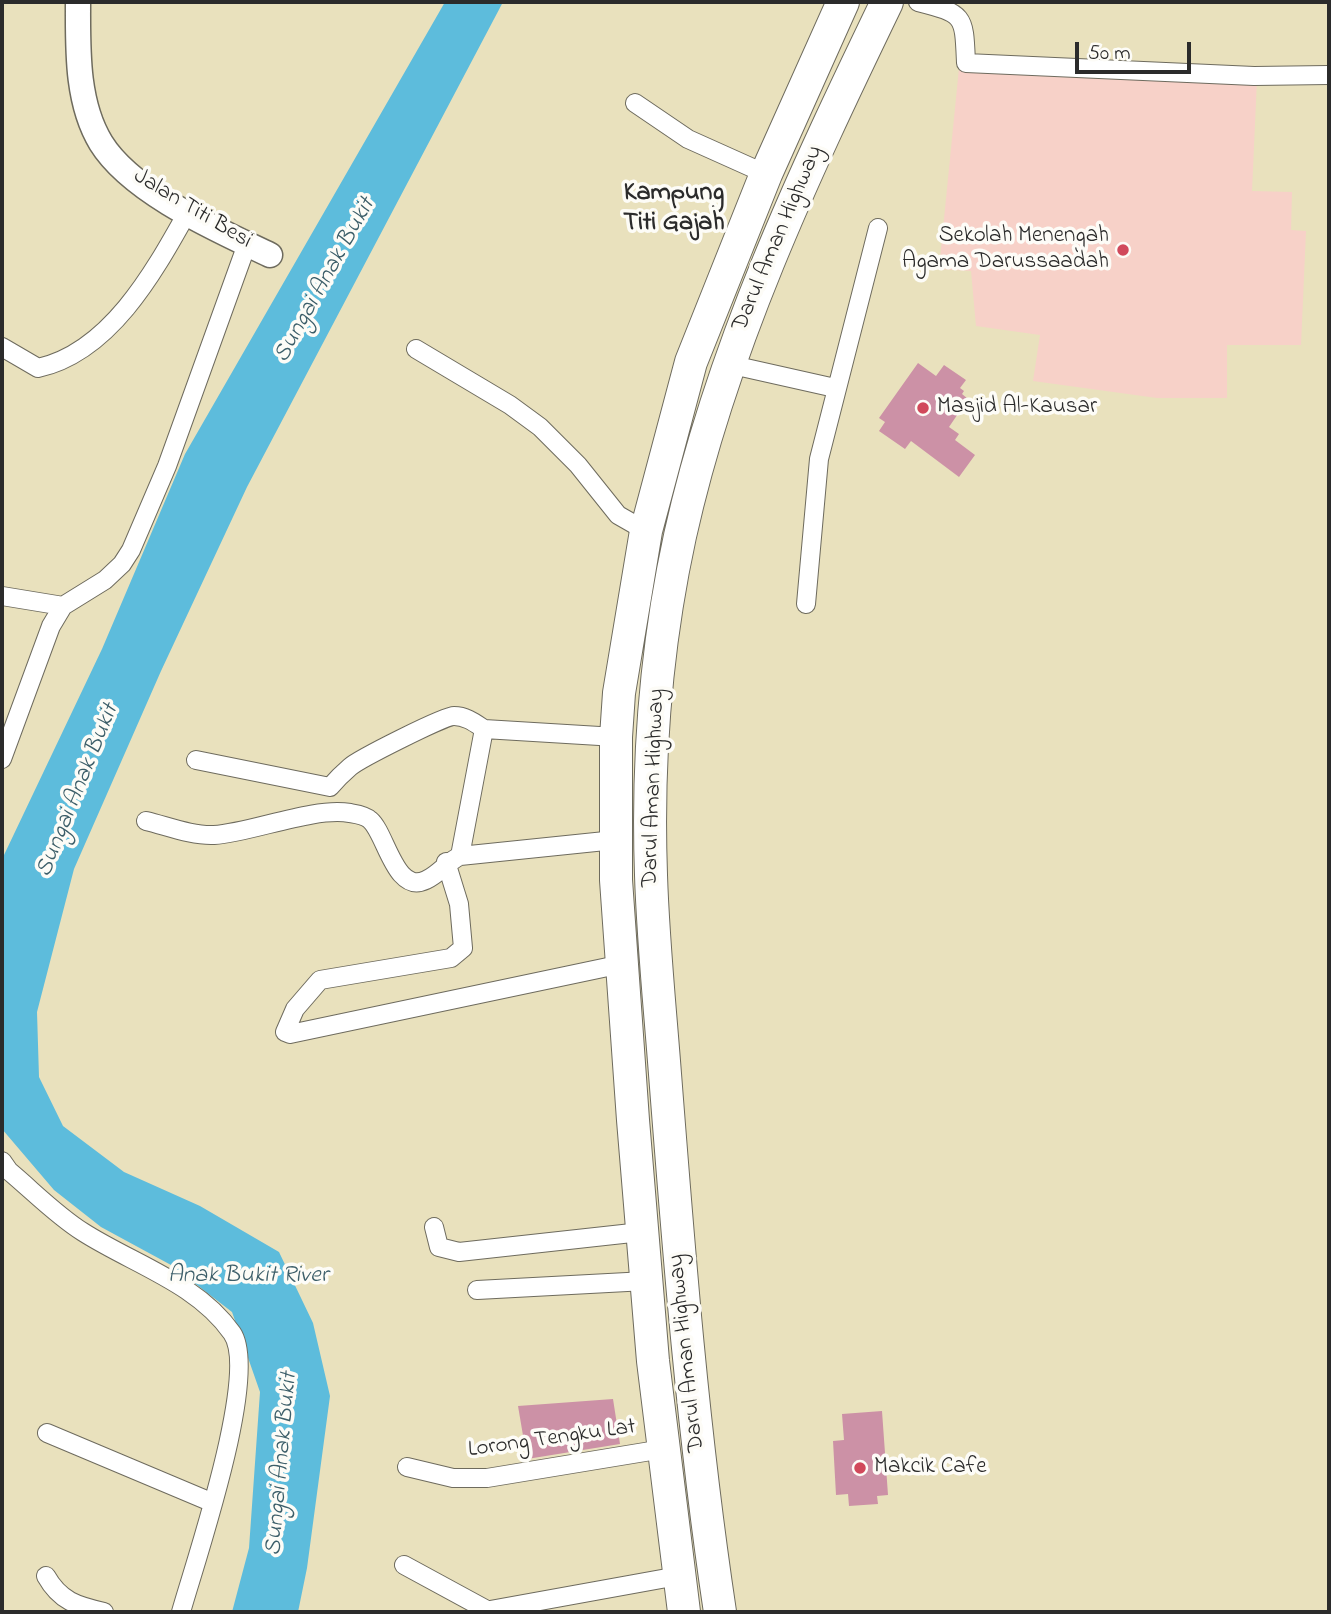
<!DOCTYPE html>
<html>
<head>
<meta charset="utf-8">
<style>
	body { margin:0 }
	#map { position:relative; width:1331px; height:1614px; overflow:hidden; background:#e9e1bd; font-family:"Indie Flower",sans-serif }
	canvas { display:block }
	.frame { position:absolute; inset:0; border:4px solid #2b2b2b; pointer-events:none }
	.scale { position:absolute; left:1075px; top:42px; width:116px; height:32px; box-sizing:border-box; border:4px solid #2b2b2b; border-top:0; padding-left:9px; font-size:21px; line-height:24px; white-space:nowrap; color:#2b2b2b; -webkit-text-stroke:5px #fdfcf7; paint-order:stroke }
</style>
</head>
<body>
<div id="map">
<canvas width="1331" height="1614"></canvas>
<div class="frame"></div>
<div class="scale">50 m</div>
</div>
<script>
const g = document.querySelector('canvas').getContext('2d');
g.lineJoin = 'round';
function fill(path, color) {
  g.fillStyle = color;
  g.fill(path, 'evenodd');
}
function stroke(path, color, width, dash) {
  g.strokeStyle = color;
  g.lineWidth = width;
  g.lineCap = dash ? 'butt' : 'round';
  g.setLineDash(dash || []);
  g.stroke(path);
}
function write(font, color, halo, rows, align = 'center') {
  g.font = font + ' "Indie Flower",sans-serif';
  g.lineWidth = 7;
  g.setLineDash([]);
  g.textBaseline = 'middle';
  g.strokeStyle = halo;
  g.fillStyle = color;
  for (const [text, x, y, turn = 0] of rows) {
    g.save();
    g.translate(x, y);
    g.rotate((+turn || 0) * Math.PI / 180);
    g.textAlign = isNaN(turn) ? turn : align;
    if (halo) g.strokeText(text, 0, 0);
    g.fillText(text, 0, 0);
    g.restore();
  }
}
fill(new Path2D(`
	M959,68L1257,79L1252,191L1292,192L1291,230L1306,231L1301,345H1227V398H1157L1033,381L1040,335L976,326L971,271L939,269Z`), '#f7d1c8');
fill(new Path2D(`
	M445,2H503L247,487L161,671L74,869L37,1012L39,1077L63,1126L124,1172L200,1206L279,1252L313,1323L330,1396L307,1568L298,1612H232L249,1548L260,1392L232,1312L171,1265L101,1227L54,1190L2,1129V866L4,855L102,649L185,454Z`), '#5dbcdc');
fill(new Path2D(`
	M918,363L936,376L944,365L966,380L960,388L964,391L962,394L968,399L949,427L959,434L955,440L975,455L959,477L911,441L905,449L879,431L885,422L879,418Z
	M613,1399L620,1444L527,1459L518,1406Z
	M882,1411L888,1495L877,1496L878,1504L849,1506L848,1494L836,1495L833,1441L844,1440L842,1414Z`), '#cc91a6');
const street = new Path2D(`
	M918,2C965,14 964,15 966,63L1254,76L1329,75
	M635,103L688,139L766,174
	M2,347L38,368C110,352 154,272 187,213
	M416,349L510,405L540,427L578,465L618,515L646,531
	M728,364L835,388
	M2,596L63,606
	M806,604L819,459L878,228
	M2,759L51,626L63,606L105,580L122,564L131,550L167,466L247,244
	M196,760L330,787C336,780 343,773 350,767C359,759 444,716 454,716C466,716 475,723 484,729L616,737
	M146,821C167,826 192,836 214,835C254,832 312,807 350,813C356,814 365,815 370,820C386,833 395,895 426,880C438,875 447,862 460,856L615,840
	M460,856L484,729
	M446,862L459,904L463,948L451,958L320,980L295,1009L285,1032L290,1034L622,964
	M2,1161L9,1171C33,1191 56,1215 83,1232C133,1264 197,1283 232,1333C260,1373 195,1562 181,1612
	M434,1227L439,1247L459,1252L641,1232
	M477,1290L646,1281
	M47,1433L211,1502
	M407,1467L453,1478H487L663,1449
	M404,1565L485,1609
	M46,1576C60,1601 77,1606 104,1612
	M479,1612L678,1576`);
const secondary = new Path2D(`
	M78,2C78,48 76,102 101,143C132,193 218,230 270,255`);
const highway = new Path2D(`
	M684,1612L653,1361L633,1120L616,880V737L619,693L646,531L691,362L766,174L843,2
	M720,1612C693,1433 679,1255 665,1074C660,1008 653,941 651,875C647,762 656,646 680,536C722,347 804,174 887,2`);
stroke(street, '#6e6b5e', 20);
stroke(secondary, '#6e6b5e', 27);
stroke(highway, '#6e6b5e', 34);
stroke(street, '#fff', 18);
stroke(secondary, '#fff', 24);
stroke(highway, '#fff', 32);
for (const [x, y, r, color] of [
	[1123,250,7,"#d1495b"],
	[923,408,7,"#d1495b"],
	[860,1468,7,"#d1495b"]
]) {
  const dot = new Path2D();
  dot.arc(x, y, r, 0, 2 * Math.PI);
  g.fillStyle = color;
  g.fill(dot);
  stroke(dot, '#fdfcf7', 2.5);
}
write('23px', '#2b2b2b', '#fdfcf7', [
	["Jalan Titi Besi",192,210,31],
	["Darul Aman Highway",779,239,-67],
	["Darul Aman Highway",655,788,-88],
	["Darul Aman Highway",688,1353,-96],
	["Lorong Tengku Lat",552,1440,-8]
]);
write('23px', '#2b2b2b', '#fdfcf7', [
	["Sekolah Menengah",1109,237,"right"],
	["Agama Darussaadah",1109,263,"right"],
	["Masjid Al-Kausar",937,408],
	["Makcik Cafe",874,1468]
], 'left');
write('italic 24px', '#3c5e69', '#fdfcf7', [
	["Sungai Anak Bukit",326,281,-61],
	["Sungai Anak Bukit",79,791,-68],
	["Anak Bukit River",248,1277],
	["Sungai Anak Bukit",283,1464,-85]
]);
write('bold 26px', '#2b2b2b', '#fdfcf7', [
	["Kampung",674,195],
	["Titi Gajah",674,225]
]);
</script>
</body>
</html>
